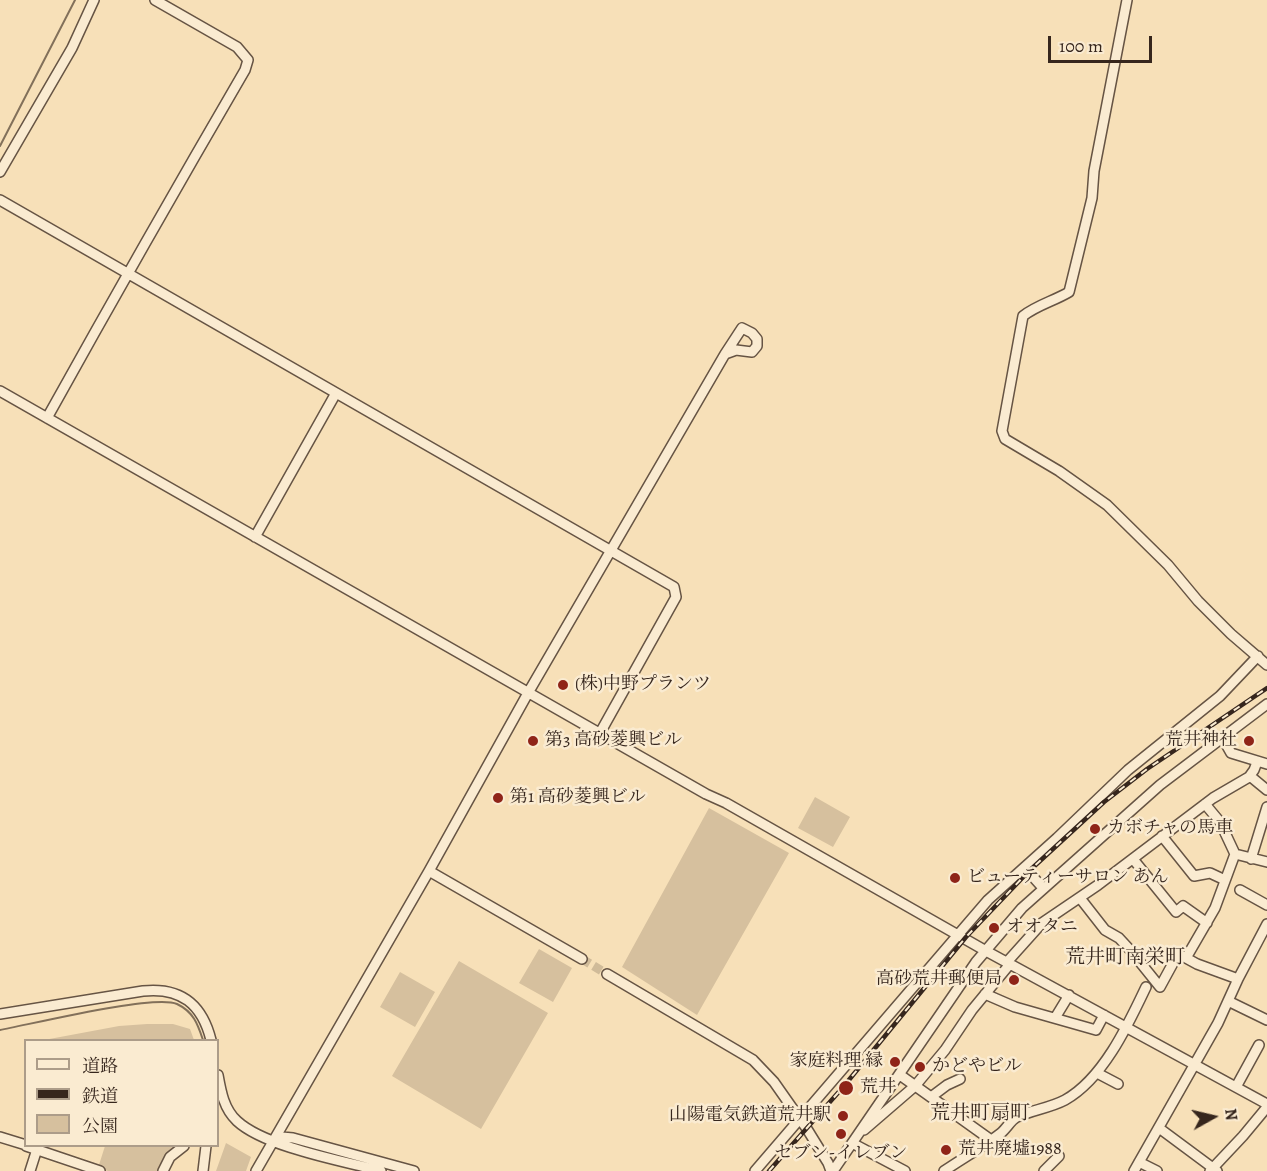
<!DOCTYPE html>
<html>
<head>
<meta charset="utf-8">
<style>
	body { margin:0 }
	#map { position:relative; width:1267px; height:1171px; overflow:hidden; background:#f7e0b8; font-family:Alegreya,"Noto Serif JP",serif }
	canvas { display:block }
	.legend { position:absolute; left:24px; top:1039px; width:195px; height:108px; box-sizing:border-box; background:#faebd1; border:2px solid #ac9c89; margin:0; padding:8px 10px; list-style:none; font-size:18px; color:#36261d }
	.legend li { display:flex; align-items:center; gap:12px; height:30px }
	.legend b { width:30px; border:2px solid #ac9c89 }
	.north { position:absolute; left:1183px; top:1087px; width:60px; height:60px; -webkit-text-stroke:4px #faebd1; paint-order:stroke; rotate:82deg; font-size:16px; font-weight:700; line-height:24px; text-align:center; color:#36261d }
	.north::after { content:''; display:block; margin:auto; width:21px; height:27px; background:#36261d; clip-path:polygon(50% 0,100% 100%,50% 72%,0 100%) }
	.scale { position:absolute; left:1048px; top:36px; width:104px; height:27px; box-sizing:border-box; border:3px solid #36261d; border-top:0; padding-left:8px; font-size:18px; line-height:21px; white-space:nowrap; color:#36261d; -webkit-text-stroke:4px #faebd1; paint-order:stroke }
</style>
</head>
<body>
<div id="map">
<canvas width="1267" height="1171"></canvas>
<ul class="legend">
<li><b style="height:8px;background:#faebd1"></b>道路</li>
<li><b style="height:8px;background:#36261d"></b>鉄道</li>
<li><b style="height:16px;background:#d6c09e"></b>公園</li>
</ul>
<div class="north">N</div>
<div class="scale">100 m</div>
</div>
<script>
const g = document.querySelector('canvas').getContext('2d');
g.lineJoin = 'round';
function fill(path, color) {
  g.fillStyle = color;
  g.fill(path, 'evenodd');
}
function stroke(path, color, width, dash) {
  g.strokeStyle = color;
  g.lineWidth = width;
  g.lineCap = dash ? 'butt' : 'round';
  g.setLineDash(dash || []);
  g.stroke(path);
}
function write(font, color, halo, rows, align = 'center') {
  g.font = font + ' Alegreya,"Noto Serif JP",serif';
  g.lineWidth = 5;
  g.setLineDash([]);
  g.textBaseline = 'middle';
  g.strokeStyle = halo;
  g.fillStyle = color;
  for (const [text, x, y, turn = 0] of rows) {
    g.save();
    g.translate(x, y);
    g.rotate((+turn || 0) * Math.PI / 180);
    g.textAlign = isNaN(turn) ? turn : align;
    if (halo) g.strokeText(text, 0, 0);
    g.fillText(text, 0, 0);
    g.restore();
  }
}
fill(new Path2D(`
	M815,797L850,817L833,847L798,828Z
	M709,808L789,853L697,1015L622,967Z
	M539,949L572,968L553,1002L519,983Z
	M459,961L548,1013L481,1129L392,1076Z
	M400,972L435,992L415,1027L380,1007Z
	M147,1024H173L190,1029L194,1040H44L119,1026Z
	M226,1143L251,1157L246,1171H216Z
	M105,1146H177L169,1153L158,1171H108L98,1168Z`), '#d6c09e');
stroke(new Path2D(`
	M0,146L75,0
	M0,1030C32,1024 154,994 177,1004C194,1012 198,1025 203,1040
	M218,1108V1116`), '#82705a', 2);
stroke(new Path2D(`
	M582,959L607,974`), '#d0bb99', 9, [9, 4.5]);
const minor = new Path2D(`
	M1127,0L1094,171L1092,198L1069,292C1054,301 1037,305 1023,316L1002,431L1005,439L1059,471L1107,505L1168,565L1198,601L1231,634L1267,665
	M0,172L72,48L94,0
	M0,200L674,587L676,597L600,733
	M0,391L706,794L726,803L986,951L1267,1104
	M47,418C112,301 178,185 245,70L248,60L237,47L155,0
	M255,537L336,393
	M1222,737L1231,753L1267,764
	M1250,776L1267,790
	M1162,836L1194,876L1210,873L1225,880
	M1235,854L1267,862
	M1133,859L1176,912L1183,906L1207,923
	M1251,859L1267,807
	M1025,868L1043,888
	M429,871L582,959
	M1240,890L1267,905
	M1080,898L1105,930L1119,938L1131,951L1160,987L1178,954L1186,958L1215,908L1235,854L1220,822L1205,804
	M1186,958L1197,964L1238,979
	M1007,962L1042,923L1098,885L1213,798L1249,777L1254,770L1257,762
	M607,974L753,1060L774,1082L807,1129L828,1163L831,1171
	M985,994L1015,1007L1096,1030L1104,1015
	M1228,1001L1267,1020
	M0,1014L143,991C181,987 202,1004 211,1040
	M1055,1018L1069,995
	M1097,1073L1118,1084
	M218,1075C221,1092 224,1109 237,1121C265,1147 343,1161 381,1171
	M900,1075L991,1140
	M1236,1087L1259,1045
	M931,1097L947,1085L960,1079
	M1159,1128L1217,1171
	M864,1130L915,1086L945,1050L972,1010L1010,964
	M0,1137L26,1145
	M272,1141L282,1137L293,1138L414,1171
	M852,1143L905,1171
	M26,1146L100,1171
	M1139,1162L1157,1171
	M30,1171L37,1149
	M163,1171L170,1157L184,1146
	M203,1171L206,1146
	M256,1171L429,871L528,693L725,354L742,328L752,333L757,339V346L752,352L736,350L725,354
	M755,1171L988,900L1057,838L1128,770L1220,696L1258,656
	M833,1171L976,962L1022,908L1160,785L1267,704
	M944,1171C963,1158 983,1147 1001,1133C1007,1128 1011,1120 1017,1117C1032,1110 1050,1108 1065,1100C1103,1079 1128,1025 1146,987
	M1044,1171L1059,1156
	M1134,1171L1218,1023L1238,979L1267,924
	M1210,1171L1243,1136L1267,1107`);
stroke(minor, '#665444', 12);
stroke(minor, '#faebd1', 9);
const rail = new Path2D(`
	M769,1171L844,1086L966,937L1028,872L1104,802L1147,769L1267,688`);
stroke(rail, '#36261d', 4.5);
stroke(rail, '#faebd1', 2, [7]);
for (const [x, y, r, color] of [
	[563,685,6,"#8f2418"],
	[533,741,6,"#8f2418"],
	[1249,741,6,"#8f2418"],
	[498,798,6,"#8f2418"],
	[1095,829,6,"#8f2418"],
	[955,878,6,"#8f2418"],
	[994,928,6,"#8f2418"],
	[1014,980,6,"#8f2418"],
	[895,1062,6,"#8f2418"],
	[920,1067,6,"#8f2418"],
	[846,1088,8,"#8f2418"],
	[843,1116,6,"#8f2418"],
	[841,1134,6,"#8f2418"],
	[946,1150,6,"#8f2418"]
]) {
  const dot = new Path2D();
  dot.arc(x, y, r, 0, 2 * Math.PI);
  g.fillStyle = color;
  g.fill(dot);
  stroke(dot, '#faebd1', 2);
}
write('18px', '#36261d', '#faebd1', [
	["(株)中野プランツ",575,685],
	["第3 高砂菱興ビル",545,741],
	["荒井神社",1237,741,"right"],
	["第1 高砂菱興ビル",510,798],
	["カボチャの馬車",1107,829],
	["ビューティーサロン あん",967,878],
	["オオタニ",1006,928],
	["高砂荒井郵便局",1002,980,"right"],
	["家庭料理 縁",883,1062,"right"],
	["かどやビル",932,1067],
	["荒井",860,1088],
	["山陽電気鉄道荒井駅",831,1116,"right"],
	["荒井廃墟1988",958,1150],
	["セブン-イレブン",841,1154,"center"]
], 'left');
write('20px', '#36261d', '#faebd1', [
	["荒井町南栄町",1125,958],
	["荒井町扇町",980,1114]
]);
</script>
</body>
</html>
